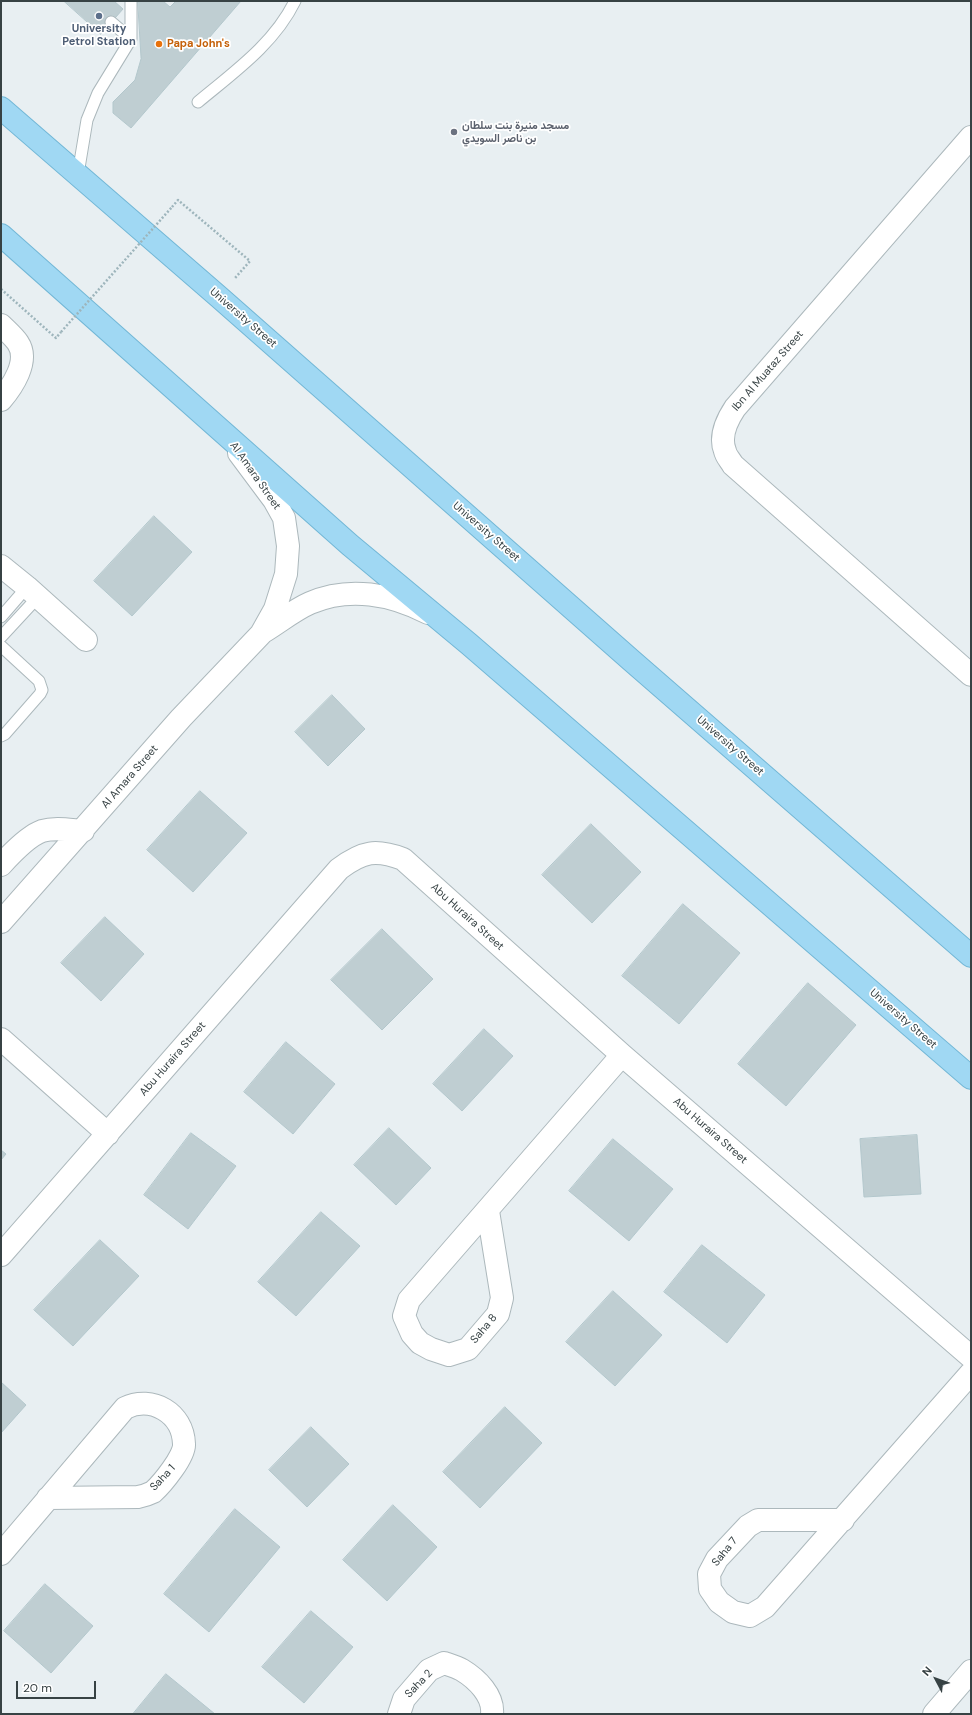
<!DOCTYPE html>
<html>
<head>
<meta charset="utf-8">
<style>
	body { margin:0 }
	#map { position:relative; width:972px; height:1715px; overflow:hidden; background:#e8eff2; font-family:"DM Sans",sans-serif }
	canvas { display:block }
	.frame { position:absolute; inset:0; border:2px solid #374244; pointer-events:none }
	.north { position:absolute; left:916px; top:1659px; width:40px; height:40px; -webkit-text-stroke:3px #fff; paint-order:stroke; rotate:311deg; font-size:11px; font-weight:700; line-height:16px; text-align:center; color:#374244 }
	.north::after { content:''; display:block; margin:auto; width:14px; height:18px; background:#374244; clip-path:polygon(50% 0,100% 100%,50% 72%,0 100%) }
	.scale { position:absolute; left:16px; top:1681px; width:80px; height:18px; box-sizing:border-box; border:2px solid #374244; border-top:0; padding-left:5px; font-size:12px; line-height:14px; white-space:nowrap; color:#374244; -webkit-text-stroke:3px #fff; paint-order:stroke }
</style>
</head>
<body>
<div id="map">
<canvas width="972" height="1715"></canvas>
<div class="frame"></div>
<div class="north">N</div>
<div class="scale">20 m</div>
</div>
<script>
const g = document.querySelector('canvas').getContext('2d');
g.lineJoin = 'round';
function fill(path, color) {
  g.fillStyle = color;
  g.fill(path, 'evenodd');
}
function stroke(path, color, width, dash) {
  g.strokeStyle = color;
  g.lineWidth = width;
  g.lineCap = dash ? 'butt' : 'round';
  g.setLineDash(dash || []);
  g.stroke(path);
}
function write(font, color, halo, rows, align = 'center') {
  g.font = font + ' "DM Sans",Vazirmatn,sans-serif';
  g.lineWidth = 3.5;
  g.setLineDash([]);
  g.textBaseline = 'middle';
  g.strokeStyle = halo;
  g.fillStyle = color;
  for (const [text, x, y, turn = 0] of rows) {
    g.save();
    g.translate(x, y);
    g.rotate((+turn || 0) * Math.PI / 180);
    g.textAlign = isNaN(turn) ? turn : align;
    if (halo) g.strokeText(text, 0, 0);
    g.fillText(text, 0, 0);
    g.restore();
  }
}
const building = new Path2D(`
	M64,1H114L123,9L101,34Z
	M138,1H163L170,7L176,1H241L131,128L113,113V102L135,80L141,59Z
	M154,516L192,552L132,616L94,581Z
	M332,695L365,729L328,766L295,732Z
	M200,791L247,833L193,892L147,850Z
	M591,824L641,872L592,923L542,875Z
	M683,904L740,953L679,1024L622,976Z
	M105,917L144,954L101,1001L61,963Z
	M382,929L433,979L382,1030L331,980Z
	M808,983L856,1025L786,1106L738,1064Z
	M484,1029L513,1056L462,1111L433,1084Z
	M286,1042L335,1084L293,1134L244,1092Z
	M389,1128L431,1168L396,1205L354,1165Z
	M191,1133L236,1166L188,1229L144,1195Z
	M917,1135L921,1194L864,1197L860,1139Z
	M613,1139L673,1189L629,1241L569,1191Z
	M1,1150L6,1154L1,1160Z
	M321,1212L360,1246L296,1316L258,1282Z
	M100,1240L139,1276L73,1346L34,1310Z
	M702,1245L765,1295L727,1343L664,1292Z
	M613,1291L662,1335L615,1386L566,1342Z
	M1,1382L26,1405L1,1433Z
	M505,1407L542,1443L480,1508L443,1472Z
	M311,1427L349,1464L307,1507L269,1470Z
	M393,1505L437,1547L387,1601L343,1560Z
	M235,1509L280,1547L209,1632L164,1594Z
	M45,1584L93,1626L51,1673L4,1631Z
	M311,1611L353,1647L304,1703L262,1667Z
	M166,1674L215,1714H133Z`);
fill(building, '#bfced2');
stroke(building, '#b3c7cc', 1);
const service = new Path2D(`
	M111,22L131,39
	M198,102C234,72 274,44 295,1
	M78,174L87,120L98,93L131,39V1
	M1,617L27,587
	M1,637L38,597
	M1,646L39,681L42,690L40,694L5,734L1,736`);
const minor = new Path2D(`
	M971,137L735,408C727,420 719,436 725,451C726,456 730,460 733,465L971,675
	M1,325C7,331 14,337 18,343C30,361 12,387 1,400
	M1,566L27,587L86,640
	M263,632C278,623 294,610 310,603C349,586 392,594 428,613
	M1,865C11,854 28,836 42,831C55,827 70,830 83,831
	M1,922L181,718L261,634L275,609L286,574L288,546L284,518L274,500L239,453
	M1,1039L108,1134
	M488,1211L502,1298L498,1314L468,1349L449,1355L431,1349L420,1343L412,1334L404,1316L409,1300L622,1055
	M1,1255L339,869C363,851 376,849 403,859L622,1055L971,1357
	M843,1520H758L748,1526L717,1559L709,1574L710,1589L719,1602L733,1612L750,1616L765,1607L971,1373
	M1,1554L125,1408C152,1395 183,1413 184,1444C185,1456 162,1484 153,1492C149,1494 143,1496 138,1497L48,1498
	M399,1714L404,1699L429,1670L444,1663C450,1665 457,1667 462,1670C477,1679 494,1696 492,1714
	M934,1714L971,1671`);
const primary = new Path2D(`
	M1,108L219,297L632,661L971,956
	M1,235L350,545L469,644L971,1078`);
stroke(service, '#acb8bc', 13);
stroke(minor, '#acb8bc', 24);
stroke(primary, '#72b7d6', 24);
stroke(new Path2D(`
	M172,207L178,200L250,261L235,278
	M1,289L56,338L61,332`), '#9eb5bc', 2.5, [2, 2]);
stroke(service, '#fff', 11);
stroke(minor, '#fff', 22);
stroke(primary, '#a0d8f3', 22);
stroke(new Path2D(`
	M61,332L172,207`), '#9eb5bc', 2.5, [2, 2]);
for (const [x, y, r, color] of [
	[99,16,4,"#5c6f8a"],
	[159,44,4,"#e8710a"],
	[454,132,4,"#6b7280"]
]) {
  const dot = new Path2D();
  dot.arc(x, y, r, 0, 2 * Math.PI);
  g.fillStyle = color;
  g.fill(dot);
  stroke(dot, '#fff', 1.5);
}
write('bold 11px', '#4e5e75', '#fff', [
	["University",99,29],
	["Petrol Station",99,42]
]);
write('bold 11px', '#c56008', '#fff', [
	["Papa John's",167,44]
], 'left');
write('bold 11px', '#5b616d', '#fff', [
	["مسجد منيرة بنت سلطان",462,126],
	["بن ناصر السويدي",462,139]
], 'left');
write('11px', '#374244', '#fff', [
	["University Street",243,318,41],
	["Ibn Al Muataz Street",768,371,-49],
	["Al Amara Street",255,476,55],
	["University Street",486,532,41],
	["University Street",730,746,41],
	["Al Amara Street",130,777,-49],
	["Abu Huraira Street",467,917,42],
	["University Street",903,1019,41],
	["Abu Huraira Street",173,1059,-49],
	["Abu Huraira Street",710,1131,41],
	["Saha 8",484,1329,-50],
	["Saha 1",163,1478,-47],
	["Saha 7",725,1552,-51],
	["Saha 2",419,1684,-46]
]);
</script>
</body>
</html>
